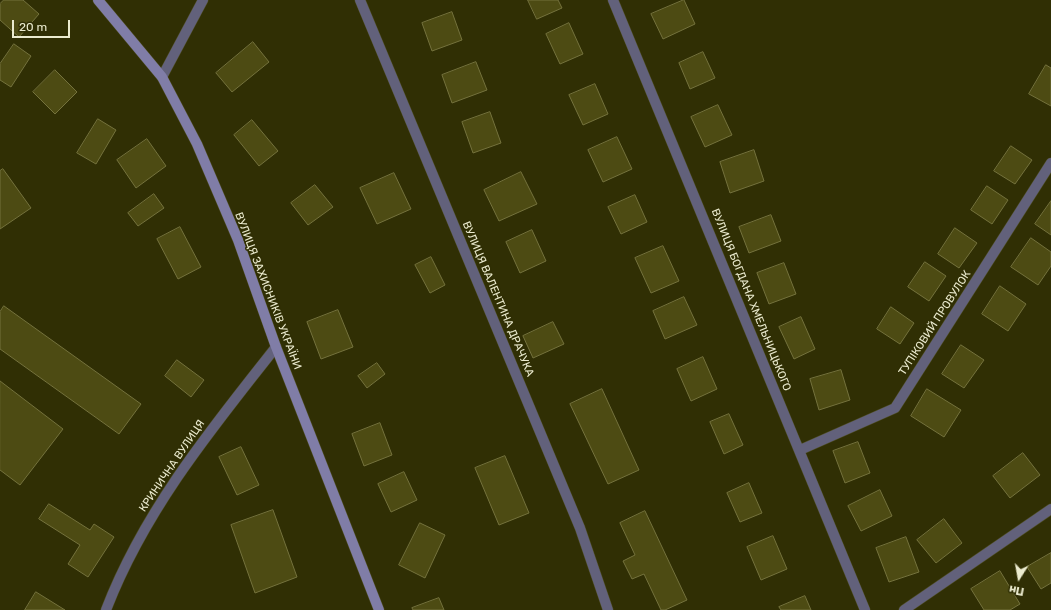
<!DOCTYPE html>
<html>
<head>
<meta charset="utf-8">
<style>
	body { margin:0 }
	#map { position:relative; width:1051px; height:610px; overflow:hidden; background:#302f04; font-family:Rubik,sans-serif }
	canvas { display:block }
	.north { position:absolute; left:999px; top:558px; width:40px; height:40px; -webkit-text-stroke:3px #302f04; paint-order:stroke; rotate:191deg; font-size:11px; font-weight:700; line-height:16px; text-align:center; color:#ebebcf }
	.north::after { content:''; display:block; margin:auto; width:14px; height:18px; background:#ebebcf; clip-path:polygon(50% 0,100% 100%,50% 72%,0 100%) }
	.scale { position:absolute; left:12px; top:20px; width:58px; height:18px; box-sizing:border-box; border:2px solid #ebebcf; border-top:0; padding-left:5px; font-size:12px; line-height:14px; white-space:nowrap; color:#ebebcf; -webkit-text-stroke:3px #302f04; paint-order:stroke }
</style>
</head>
<body>
<div id="map">
<canvas width="1051" height="610"></canvas>
<div class="north">Пн</div>
<div class="scale">20 m</div>
</div>
<script>
const g = document.querySelector('canvas').getContext('2d');
g.lineJoin = 'round';
function fill(path, color) {
  g.fillStyle = color;
  g.fill(path, 'evenodd');
}
function stroke(path, color, width, dash) {
  g.strokeStyle = color;
  g.lineWidth = width;
  g.lineCap = dash ? 'butt' : 'round';
  g.setLineDash(dash || []);
  g.stroke(path);
}
function write(font, color, halo, rows, align = 'center') {
  g.font = font + ' Rubik,sans-serif';
  g.lineWidth = 3;
  g.setLineDash([]);
  g.textBaseline = 'middle';
  g.strokeStyle = halo;
  g.fillStyle = color;
  for (const [text, x, y, turn = 0] of rows) {
    g.save();
    g.translate(x, y);
    g.rotate((+turn || 0) * Math.PI / 180);
    g.textAlign = isNaN(turn) ? turn : align;
    if (halo) g.strokeText(text, 0, 0);
    g.fillText(text, 0, 0);
    g.restore();
  }
}
const building = new Path2D(`
	M4,0H23L39,14L19,37L0,20V4Z
	M528,0H558L562,8L537,19Z
	M684,0L695,24L663,39L651,14Z
	M452,12L462,40L432,51L422,23Z
	M569,23L583,54L560,64L546,34Z
	M253,42L269,62L232,92L216,73Z
	M14,44L31,56L11,87L0,80V64Z
	M703,52L715,78L690,89L679,63Z
	M476,62L487,90L452,103L442,75Z
	M1046,65L1051,68V106L1029,94Z
	M55,70L77,92L55,114L33,92Z
	M595,84L608,114L583,125L569,95Z
	M718,105L732,135L705,147L691,117Z
	M490,112L501,143L473,153L462,122Z
	M98,119L116,130L96,164L77,153Z
	M252,120L278,151L259,166L234,135Z
	M617,137L632,169L603,182L588,150Z
	M147,139L166,166L136,188L117,160Z
	M1011,146L1032,160L1015,184L994,171Z
	M754,150L764,181L730,193L720,162Z
	M3,169L31,208L0,229V171Z
	M521,172L537,204L499,221L484,190Z
	M394,173L411,209L377,224L360,188Z
	M315,185L333,207L308,225L291,203Z
	M987,186L1008,200L992,224L971,210Z
	M154,194L164,208L138,226L128,213Z
	M635,195L647,222L621,234L608,207Z
	M1051,201V235L1035,224Z
	M771,215L781,241L749,253L739,227Z
	M180,227L201,267L178,279L157,239Z
	M955,228L977,243L959,268L938,254Z
	M532,230L546,261L520,273L506,242Z
	M1031,238L1051,252V266L1038,285L1011,267Z
	M663,246L679,281L651,293L635,258Z
	M431,257L445,285L430,293L415,265Z
	M925,262L946,276L929,301L908,287Z
	M784,263L796,294L769,304L757,273Z
	M1000,286L1026,304L1008,331L982,314Z
	M684,297L697,325L665,339L653,311Z
	M4,306L141,404L119,434L0,349V312Z
	M891,307L914,323L900,344L877,329Z
	M338,310L353,347L321,359L307,322Z
	M801,317L815,349L794,359L779,327Z
	M553,322L564,344L533,358L523,336Z
	M961,345L984,360L964,388L942,374Z
	M703,357L717,389L691,401L677,369Z
	M177,360L204,380L191,397L165,376Z
	M377,363L385,374L367,388L358,376Z
	M841,370L850,400L819,410L810,379Z
	M0,381L63,429L20,485L0,470Z
	M602,389L639,470L608,484L570,404Z
	M927,389L961,410L944,437L911,416Z
	M729,414L743,445L724,454L710,422Z
	M380,423L392,455L364,466L352,434Z
	M858,442L870,473L845,483L833,451Z
	M241,447L259,485L237,495L219,457Z
	M1023,453L1040,475L1010,498L993,476Z
	M505,456L529,513L499,525L475,468Z
	M404,472L417,500L391,512L378,484Z
	M749,483L762,513L740,522L727,493Z
	M880,490L892,516L861,531L848,506Z
	M49,504L90,530L94,524L114,537L88,577L68,564L80,545L39,519Z
	M273,510L297,577L255,593L231,525Z
	M645,511L687,600L665,610H661L644,574L632,579L623,561L635,555L620,523Z
	M944,519L962,543L936,563L917,540Z
	M420,523L445,535L425,578L399,565Z
	M773,536L787,569L761,580L747,547Z
	M906,537L919,572L889,582L876,548Z
	M1051,553V583L1041,589L1027,567Z
	M1000,571L1020,604L1010,610H984L971,589Z
	M36,592L65,610H25Z
	M805,596L811,610H781L779,607Z
	M439,598L444,610H413L412,608Z`);
fill(building, '#4d4b13');
stroke(building, '#74723d', 1);
const minor = new Path2D(`
	M360,0L580,528L608,610
	M613,0L865,610
	M162,77L203,0
	M800,450L895,408L1051,163
	M106,610C144,511 211,429 276,347
	M904,610L1051,509`);
const secondary = new Path2D(`
	M98,0L162,77L197,144L238,240L276,347L379,610`);
stroke(minor, '#4e4d24', 11);
stroke(secondary, '#4e4d24', 11);
stroke(minor, '#62617b', 10);
stroke(secondary, '#807da7', 10);
write('11px', '#ebebcf', '#302f04', [
	["ВУЛИЦЯ ЗАХИСНИКІВ УКРАЇНИ",268,291,69],
	["ВУЛИЦЯ ВАЛЕНТИНА ДРАЧУКА",498,299,67],
	["ВУЛИЦЯ БОГДАНА ХМЕЛЬНИЦЬКОГО",751,300,68],
	["ТУПІКОВИЙ ПРОВУЛОК",935,323,-57],
	["КРИНИЧНА ВУЛИЦЯ",172,466,-56]
]);
</script>
</body>
</html>
